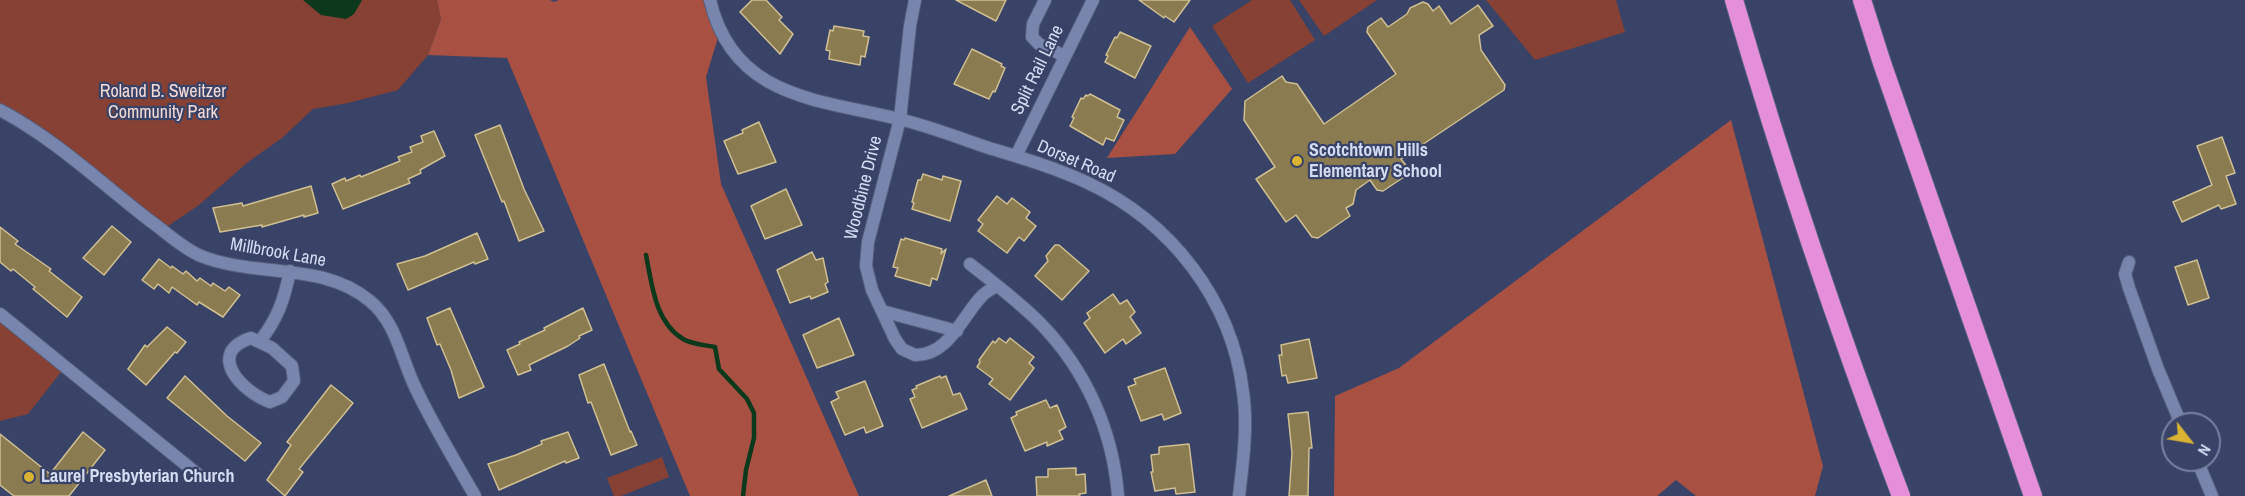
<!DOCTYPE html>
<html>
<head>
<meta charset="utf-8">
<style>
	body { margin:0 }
	#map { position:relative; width:2245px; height:496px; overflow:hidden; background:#394367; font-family:"Archivo Narrow",sans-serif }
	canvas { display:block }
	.north { position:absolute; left:2161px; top:412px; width:60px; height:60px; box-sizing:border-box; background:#394367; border:2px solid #77809f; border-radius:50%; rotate:121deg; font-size:16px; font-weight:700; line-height:24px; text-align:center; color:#d4dcf2 }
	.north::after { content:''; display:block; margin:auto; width:21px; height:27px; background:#dab333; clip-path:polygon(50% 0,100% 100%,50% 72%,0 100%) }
</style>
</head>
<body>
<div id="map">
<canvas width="2245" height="496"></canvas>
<div class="north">N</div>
</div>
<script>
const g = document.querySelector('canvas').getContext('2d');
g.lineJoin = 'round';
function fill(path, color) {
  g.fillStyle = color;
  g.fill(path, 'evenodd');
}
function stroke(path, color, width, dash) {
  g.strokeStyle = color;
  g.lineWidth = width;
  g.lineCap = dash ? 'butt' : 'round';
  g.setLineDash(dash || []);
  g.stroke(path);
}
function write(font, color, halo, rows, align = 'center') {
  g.font = font + ' "Archivo Narrow",sans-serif';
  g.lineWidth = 4.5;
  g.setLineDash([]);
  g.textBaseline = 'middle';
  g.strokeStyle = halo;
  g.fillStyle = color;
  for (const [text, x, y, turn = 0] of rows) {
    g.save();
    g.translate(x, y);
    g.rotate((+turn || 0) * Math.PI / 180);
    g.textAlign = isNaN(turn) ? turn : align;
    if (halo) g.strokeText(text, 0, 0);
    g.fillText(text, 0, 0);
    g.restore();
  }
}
fill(new Path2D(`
	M0,0H437L441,19L428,55L398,90L348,103L313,109L282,138L248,162L199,205L162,230L0,110Z
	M1252,0H1290L1315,40L1248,83L1212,26Z
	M1299,0H1377L1324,36Z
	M1486,0H1616L1625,32L1535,60Z
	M0,314L65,367L28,414L0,421Z
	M662,457L669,477L621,496H614L607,478Z`), '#864034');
fill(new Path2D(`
	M437,0H550L554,2L559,0H711L720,31L706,77L721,184L859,496H690L507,58L428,55L441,19Z
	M1190,27L1232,89L1175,154L1107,158Z
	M1731,120L1823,466L1815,496H1696L1676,480L1657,496H1334L1335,396L1399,368Z`), '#a85143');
fill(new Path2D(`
	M303,0H362L354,14L346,19L321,15Z`), '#0c381b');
stroke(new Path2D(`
	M646,255C652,285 655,322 683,339C691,344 705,345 715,347L719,369L747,399L754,413V438L746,470L743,496`), '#0c381b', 4.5);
const building = new Path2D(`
	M752,0H766L782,17L779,20L793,34L780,54L740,12Z
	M956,0H1006L996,21Z
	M1139,0H1190L1174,22L1165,16L1164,18Z
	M1423,2L1428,4L1433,11L1439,6L1451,24L1478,5L1493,26L1479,35L1481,50L1505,85L1504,90L1401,159L1408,168L1407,175L1383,191L1377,190L1370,180L1356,190L1353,204L1346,208L1350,216L1318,238L1312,237L1296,215L1286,222L1256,179L1275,167L1244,120L1245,101L1282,76L1286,82L1297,84L1324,124L1396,74L1367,32L1368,27L1381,18L1388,27L1407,14L1410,8Z
	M834,26L864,31L863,36L869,37L865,57L861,56L860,65L829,59L830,51L826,50L830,30L833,31Z
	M1120,32L1151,46L1135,78L1105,62L1108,56L1106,55L1115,37L1117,38Z
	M972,49L1002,64L1001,66L1005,68L995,92L993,91L989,99L954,84Z
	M1090,94L1120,110L1117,117L1124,120L1114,141L1106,138L1103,145L1070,126L1074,118L1072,117L1081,98L1083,99L1086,95L1088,96Z
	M759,122L776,162L738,174L724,141L743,133L742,130Z
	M500,125L524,189L544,231L519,241L504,201L502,202L475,135Z
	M434,131L445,156L420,170L421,173L408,179L410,183L343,209L332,184L345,178L346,181L360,175L361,177L400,161L398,157L412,152L410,147L423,142L421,136Z
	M2222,137L2235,173L2226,176L2236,204L2221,209L2219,205L2182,222L2173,202L2212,185L2197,146Z
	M923,174L942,180L943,176L961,181L950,221L912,209L914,203L912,202L918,180H921Z
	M311,186L318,213L304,217V215L262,227V225L220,232L213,208L242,203L243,206Z
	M786,189L802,225L765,239L751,206Z
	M997,196L1007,204L1012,198L1030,212L1026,218L1036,226L1024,241L1019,237L1007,253L978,231L983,224L978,220Z
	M112,226L131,242L104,275L83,258Z
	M0,227L18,241L15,244L51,269L49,271L82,297L67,317L33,289L35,287L13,269L11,271L0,262Z
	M477,233L488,259L475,264L474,262L408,290L397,264L425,256Z
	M905,238L942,249L941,254L946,249L937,280L932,278L930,286L895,276L898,268L893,267L901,239L904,240Z
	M1055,245H1059L1089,271L1062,300L1035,276L1048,261L1046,256Z
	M812,252L816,260L823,258L828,282L825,284L828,292L811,299L810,296L790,303L777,270Z
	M159,259L171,268L172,266L183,274L186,271L197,281L200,278L211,286L213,283L225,291L229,287L240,295L223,317L199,302L197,305L172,287L169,293L158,284L154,289L142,280Z
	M2197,260L2209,298L2188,305L2175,267Z
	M1113,294L1120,304L1127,300L1135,312L1130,317L1141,333L1126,344L1123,339L1105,353L1084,323L1090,318L1087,313Z
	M450,308L484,387L459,398L451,370L440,344L437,345L427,318Z
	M583,308L592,330L579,336L580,338L568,346L529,365L531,370L518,375L507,350L520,344L519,342L545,330L544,328Z
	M839,318L854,355L817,368L803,335Z
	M167,327L186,342L177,353L175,352L146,385L128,369L145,345L147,347Z
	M999,338L1006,343L1010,338L1034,357L1029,363L1034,368L1010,400L989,384L993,379L977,367L980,362L979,360L993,341L995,343Z
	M1309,339L1317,378L1288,383L1286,375L1282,376L1279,355H1282L1281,345Z
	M604,364L630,432L631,431L637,445L611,455L591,402L588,403L579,375Z
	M1165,368L1181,413L1164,420L1162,414L1141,421L1128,387L1136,384L1134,379Z
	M185,376L227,416L261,443L245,461L167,398Z
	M940,376L941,378L946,376L953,395L960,393L967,409L922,428L910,399L915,397L912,390L917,388L916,386Z
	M865,381L883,426L866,433L864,427L845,435L831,402L839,398L836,392Z
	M331,385L353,403L299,469L303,472L285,496L267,480L291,445L287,442Z
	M1046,400L1050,408L1057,405L1066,427L1059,431L1063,439L1047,446V442L1025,451L1011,418L1017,415L1016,412Z
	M1308,412L1312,448H1309L1308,496H1289L1292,453L1288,414Z
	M83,432L105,450L69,496H14L0,485V434L50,474Z
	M568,432L579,458L566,463L565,461L499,490L488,464L516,455L542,444L541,441Z
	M1189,444L1195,492L1176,494L1175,488L1155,491L1151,472H1153L1151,455L1159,454V447Z
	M1076,468V475L1085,474L1086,493L1079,494L1080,496H1037L1036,477H1048V469Z
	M986,480L992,496H949Z`);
fill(building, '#8a7b50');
stroke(building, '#cfbf92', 1.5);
const street = new Path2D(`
	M710,0C733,98 817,99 899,119C929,126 959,138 989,148C1022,158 1056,168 1088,183C1171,222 1232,300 1243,392C1248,426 1243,462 1239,496
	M915,0L910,26L900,119L868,242L866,266L872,290L895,339L902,349L915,355C948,356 962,317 981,297C985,292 991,289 997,286
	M1045,0L1033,24L1032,37L1039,44L1065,56
	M0,110C55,139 100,182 149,220C166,232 182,248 201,256C256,278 322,261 370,301C397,323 401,359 416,389C433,425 455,461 475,496
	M1016,156L1093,0
	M2129,262L2125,274L2129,288L2158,369L2181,424
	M970,264C994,283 1019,302 1040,323C1086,370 1113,431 1118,496
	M882,311L957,331
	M0,314L201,477
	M251,338L272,348L292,366L294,381L282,397L270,402C242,392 205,353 251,338Z
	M260,341C278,318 284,300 290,271
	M2197,460L2212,496`);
const highway = new Path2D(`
	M1734,0C1783,168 1839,333 1901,496
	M1862,0L1882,63L2033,496`);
stroke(street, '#565f7d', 14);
stroke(highway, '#565f7d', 20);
stroke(street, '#7885ad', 12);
stroke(highway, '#e58fdb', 18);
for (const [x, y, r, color] of [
	[1297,161,6,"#dab333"],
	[29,477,6,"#dab333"]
]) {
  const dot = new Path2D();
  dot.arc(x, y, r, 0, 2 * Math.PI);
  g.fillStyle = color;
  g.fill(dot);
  stroke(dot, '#394367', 2);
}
write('18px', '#d4dcf2', '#394367', [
	["Split Rail Lane",1038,70,-64],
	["Dorset Road",1076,162,23],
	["Woodbine Drive",864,188,-76],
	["Millbrook Lane",278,253,10]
]);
write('18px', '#f4dad5', '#394367', [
	["Roland B. Sweitzer",163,92],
	["Community Park",163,113]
]);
write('bold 18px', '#d4dcf2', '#394367', [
	["Scotchtown Hills",1309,151],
	["Elementary School",1309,172],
	["Laurel Presbyterian Church",41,477]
], 'left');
</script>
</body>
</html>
